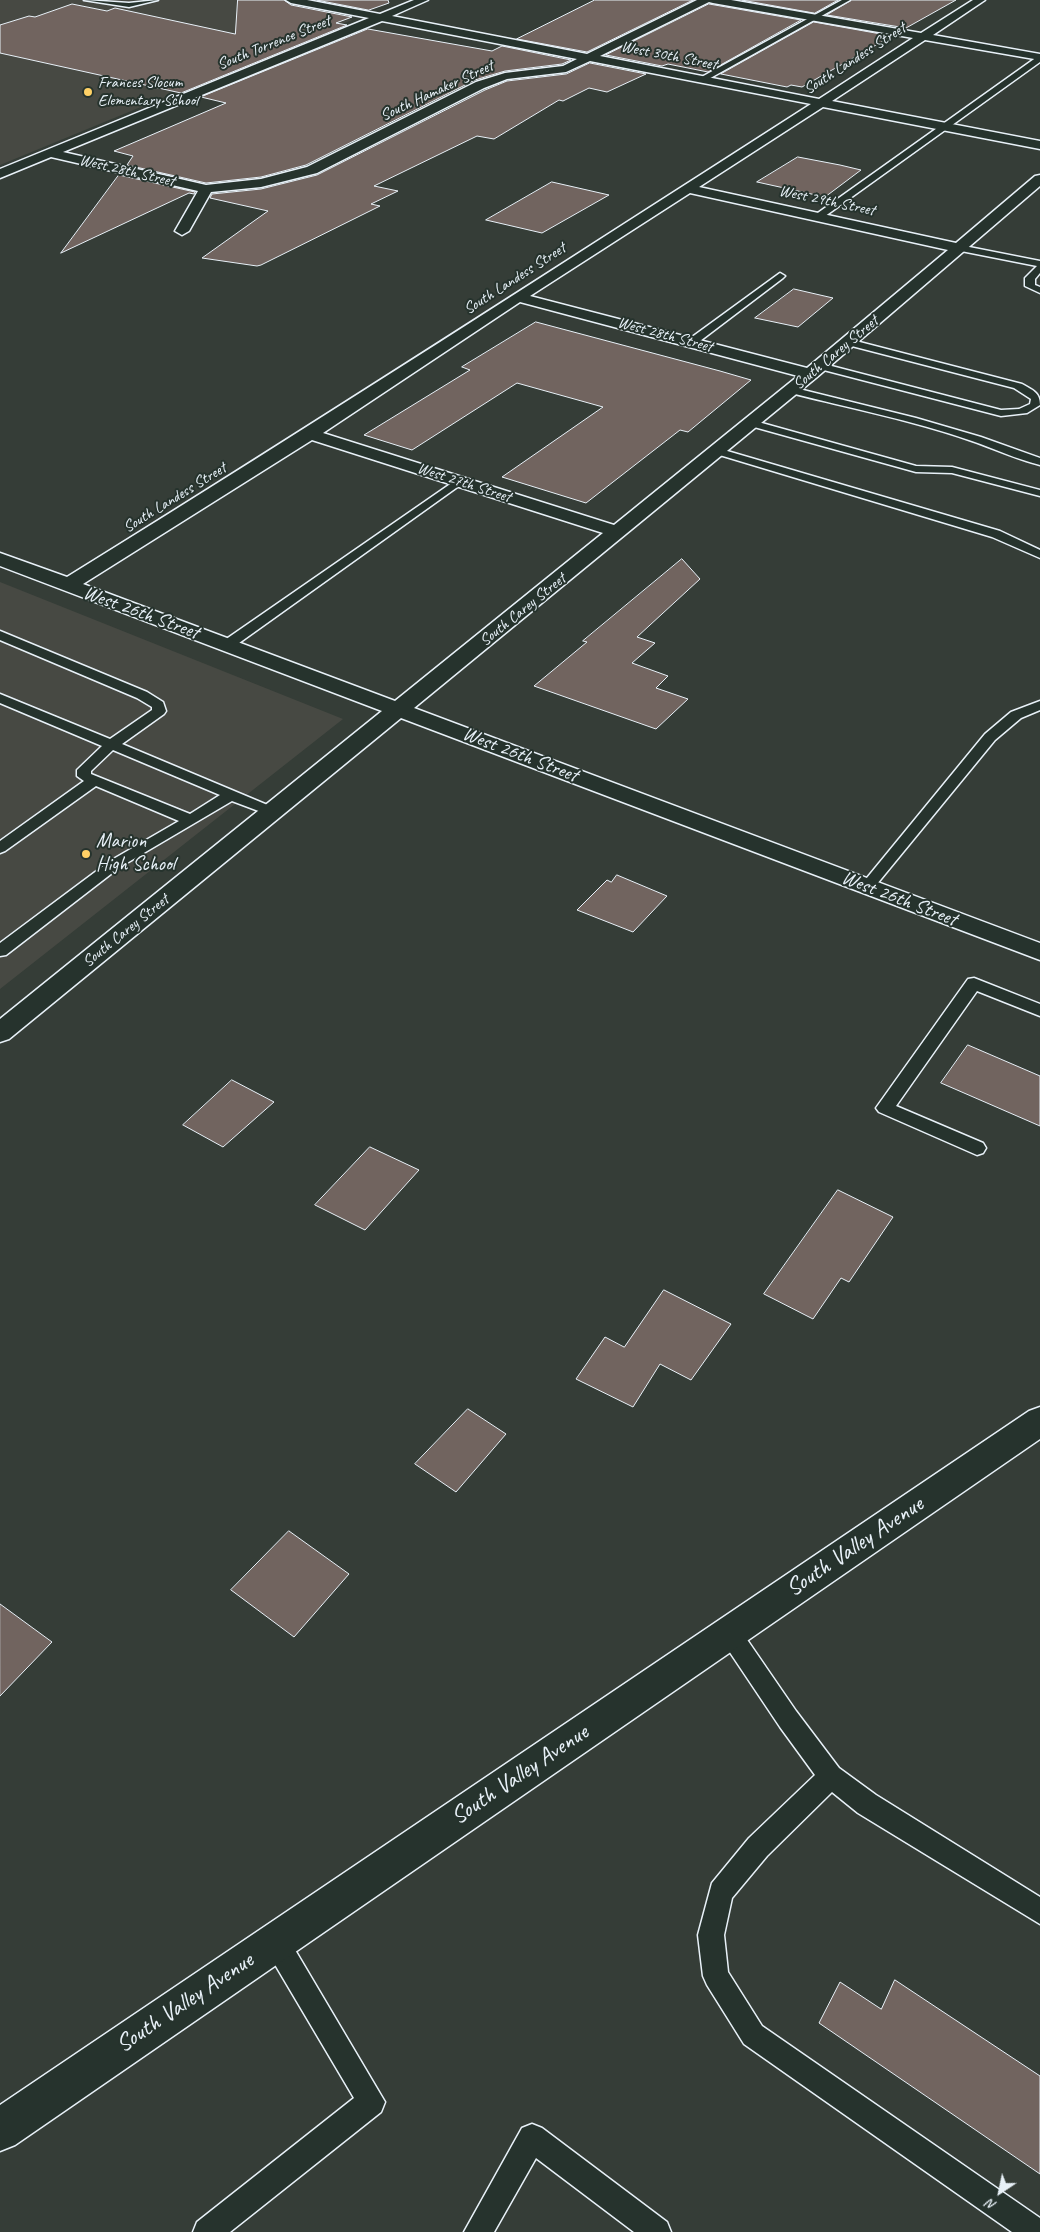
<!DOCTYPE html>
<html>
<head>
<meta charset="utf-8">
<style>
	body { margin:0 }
	#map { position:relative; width:1040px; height:2232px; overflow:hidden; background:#353d37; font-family:Caveat,sans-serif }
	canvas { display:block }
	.north { position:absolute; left:975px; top:2167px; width:50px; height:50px; -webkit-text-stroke:4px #26332d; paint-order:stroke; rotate:214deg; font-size:14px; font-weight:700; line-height:20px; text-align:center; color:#e8f1f8 }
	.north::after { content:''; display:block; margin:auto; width:18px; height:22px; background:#e8f1f8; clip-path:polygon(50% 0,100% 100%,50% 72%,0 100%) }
</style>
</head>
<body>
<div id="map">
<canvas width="1040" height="2232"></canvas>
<div class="north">N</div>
</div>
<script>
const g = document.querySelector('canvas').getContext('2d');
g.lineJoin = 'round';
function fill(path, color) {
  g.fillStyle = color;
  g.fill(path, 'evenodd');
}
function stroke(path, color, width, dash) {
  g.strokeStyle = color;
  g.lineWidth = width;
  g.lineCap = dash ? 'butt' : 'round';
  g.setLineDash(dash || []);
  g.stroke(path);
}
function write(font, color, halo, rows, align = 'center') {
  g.font = font + ' Caveat,sans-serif';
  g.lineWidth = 4;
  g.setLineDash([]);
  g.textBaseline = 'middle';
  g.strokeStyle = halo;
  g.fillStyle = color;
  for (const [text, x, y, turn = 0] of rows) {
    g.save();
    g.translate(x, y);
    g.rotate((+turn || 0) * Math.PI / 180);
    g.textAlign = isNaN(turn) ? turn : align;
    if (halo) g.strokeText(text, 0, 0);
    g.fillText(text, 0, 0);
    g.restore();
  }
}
fill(new Path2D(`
	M0,0H254L352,20L0,165Z
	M0,582L343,719L0,989Z`), '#474943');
const building = new Path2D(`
	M238,0H284L291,5L352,17L336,23L347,25L181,93L0,53V25L29,16L35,17L72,4L107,11L115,8L235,34Z
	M317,0H388L389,3L369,10Z
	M595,0H693L587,52L517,39Z
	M742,0H838L815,13Z
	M852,0H956L906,28L827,15Z
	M709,4L801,20L708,72L668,64L662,66L606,55Z
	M814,22L892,36L802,87L791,85L787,87L721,74Z
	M368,29L492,51L502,46L571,60L562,64L505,71L475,80L306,165L261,177L206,183L127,165L133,156L114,151L226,103L201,97Z
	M590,63L646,74L607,92L589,88L563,101L559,100L494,139L477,136L374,186L398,191L371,204L380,206L261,265L257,266L202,258L268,211L210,198L212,194L261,189L317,175L485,90L507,81L566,74Z
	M798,157L840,165L861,170L825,197L757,182Z
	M119,175L195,192L194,194L189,193L61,253Z
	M552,182L609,195L542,233L486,220Z
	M794,289L833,298L798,327L755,318Z
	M536,322L720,371L751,380L688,432L680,430L586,503L502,477L603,407L517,383L412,450L364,435L470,370L462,367Z
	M682,559L700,579L637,637L655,643L632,663L668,676L656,688L688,699L656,729L534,686L587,642L583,641Z
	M617,875L667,896L633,932L577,910L607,880L611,882Z
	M968,1045L1040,1076V1126L941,1083Z
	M232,1080L274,1102L223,1147L183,1125Z
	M370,1147L419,1170L365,1230L315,1205Z
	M838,1190L893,1217L849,1282L841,1278L813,1319L764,1294Z
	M664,1290L731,1324L691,1380L660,1364L633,1407L576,1379L605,1337L624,1347Z
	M468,1409L506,1434L456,1492L415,1464Z
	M289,1531L349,1574L294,1637L231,1590Z
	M0,1604L52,1642L0,1696Z
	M895,1980L1040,2076V2174L819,2023L840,1982L881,2009Z`);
fill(building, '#71645f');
stroke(building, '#e8f1f8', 1);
const lane = new Path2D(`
	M84,0L129,3L158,0L129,7Z
	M842,0H850L705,81L698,79Z
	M1037,57H1040V62L821,219H815V215Z
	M959,245L1040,261V273L1035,279V285L1040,287V293L1025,286V278L1037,266L956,250V246Z
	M780,273L785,276L783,278L696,344H688V340Z
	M848,339L1022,384C1032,390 1040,392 1040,405L1027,413L1001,416L816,368L815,366L820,363L1001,410L1019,409L1030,404L1031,399L1014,388L844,344L843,342Z
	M791,387L916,418L981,437L1040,458V465C1016,459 995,449 972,441C912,420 849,408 787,392L786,390Z
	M751,420L916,466L952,467L1040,490V496L952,473L916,472L747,425L746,423Z
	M717,448L1000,531L1040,550V558L992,537L713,453L711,451L713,449Z
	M459,478L463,479L465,481L463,483L232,648H222L221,645L222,642Z
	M0,631L147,692L163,702L166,711L164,714L122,744L277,809L279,812L277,815L272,816L232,801L120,867L6,955L0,956V943L110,861L179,821L96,786L5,851L0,853V841L84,781L77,776V770L102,746L0,703V694L110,739L152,710V707L137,698L0,640ZM113,750L220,795L190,814L91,774V771Z
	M1040,701V710L1021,718L995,740L872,890H862L859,887L862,884L985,734L1011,712Z
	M974,978L1040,1004V1016L977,991L896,1106L983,1143L986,1148L983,1153L977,1155L879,1112L876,1108L968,979Z
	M729,1621L737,1625L796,1711L839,1768L876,1795L1040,1897V1924L858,1813L832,1792L767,1856L732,1898L724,1935L728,1972L762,2026L1040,2218V2232H1012L744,2044L707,1985L703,1976L698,1935L712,1883L749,1838L815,1775L780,1727L721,1639L718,1632L721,1625Z
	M276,1929L285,1933L385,2102L381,2112L230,2232H193L197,2222L354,2098L267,1951L263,1942L267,1933Z
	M532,2124L542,2128L667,2222L671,2232H634L536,2158L494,2232H464L522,2128Z`);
const street = new Path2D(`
	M286,0H307L380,14L414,0H428L392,16L587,54L697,0H731L921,33L973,0H985L933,35L1040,54V60L925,40L832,101L1040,141V149L823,107L699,187L956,243L1035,176L1040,175V186L817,377L414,708L1040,943V960L401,718L9,1039L0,1042V1019L382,711L0,566V553L67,577C316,423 563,263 811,104L590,61L566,72L507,79L484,88L317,173L261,187L211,192L189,231L182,235L175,231L198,191L51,157L0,178V169L369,18L291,3ZM709,2L713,3L913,38L819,99L600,56ZM382,21L577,59L563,66L505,73L476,82L307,167L261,179L206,185L63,152ZM690,193L948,250L807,368L530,296ZM520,302L798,376L614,525L323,433ZM312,440L603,533L395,701L83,584Z
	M1040,1407V1439L15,2145L0,2151V2105L1029,1411Z`);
stroke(lane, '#e8f1f8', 3);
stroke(street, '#e8f1f8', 3);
fill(lane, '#26332d');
fill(street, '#26332d');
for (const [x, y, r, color] of [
	[88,92,5,"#ffd166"],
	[86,854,5,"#ffd166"]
]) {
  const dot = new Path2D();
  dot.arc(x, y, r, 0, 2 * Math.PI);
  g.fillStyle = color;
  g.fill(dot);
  stroke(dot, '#26332d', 2);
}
write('16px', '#e8f1f8', '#26332d', [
	["South Torrence Street",274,43,-22],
	["West 30th Street",669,56,11],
	["South Landess Street",855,59,-33],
	["South Hamaker Street",437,91,-25],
	["West 28th Street",127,171,13],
	["West 29th Street",827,201,12],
	["South Landess Street",515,279,-33],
	["West 28th Street",665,335,15],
	["South Carey Street",836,353,-40],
	["West 27th Street",464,483,18],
	["South Landess Street",175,498,-32],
	["South Carey Street",523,610,-39],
	["South Carey Street",126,931,-39]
]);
write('16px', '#e8f1f8', '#26332d', [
	["Frances Slocum",98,83],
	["Elementary School",98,101]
], 'left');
write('20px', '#e8f1f8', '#26332d', [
	["West 26th Street",141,613,20],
	["West 26th Street",520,755,21],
	["West 26th Street",899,899,21]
]);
write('20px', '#e8f1f8', '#26332d', [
	["Marion",96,842],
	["High School",96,865]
], 'left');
write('24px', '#e8f1f8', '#26332d', [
	["South Valley Avenue",855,1547,-34],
	["South Valley Avenue",520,1775,-34],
	["South Valley Avenue",185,2003,-34]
]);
</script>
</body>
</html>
